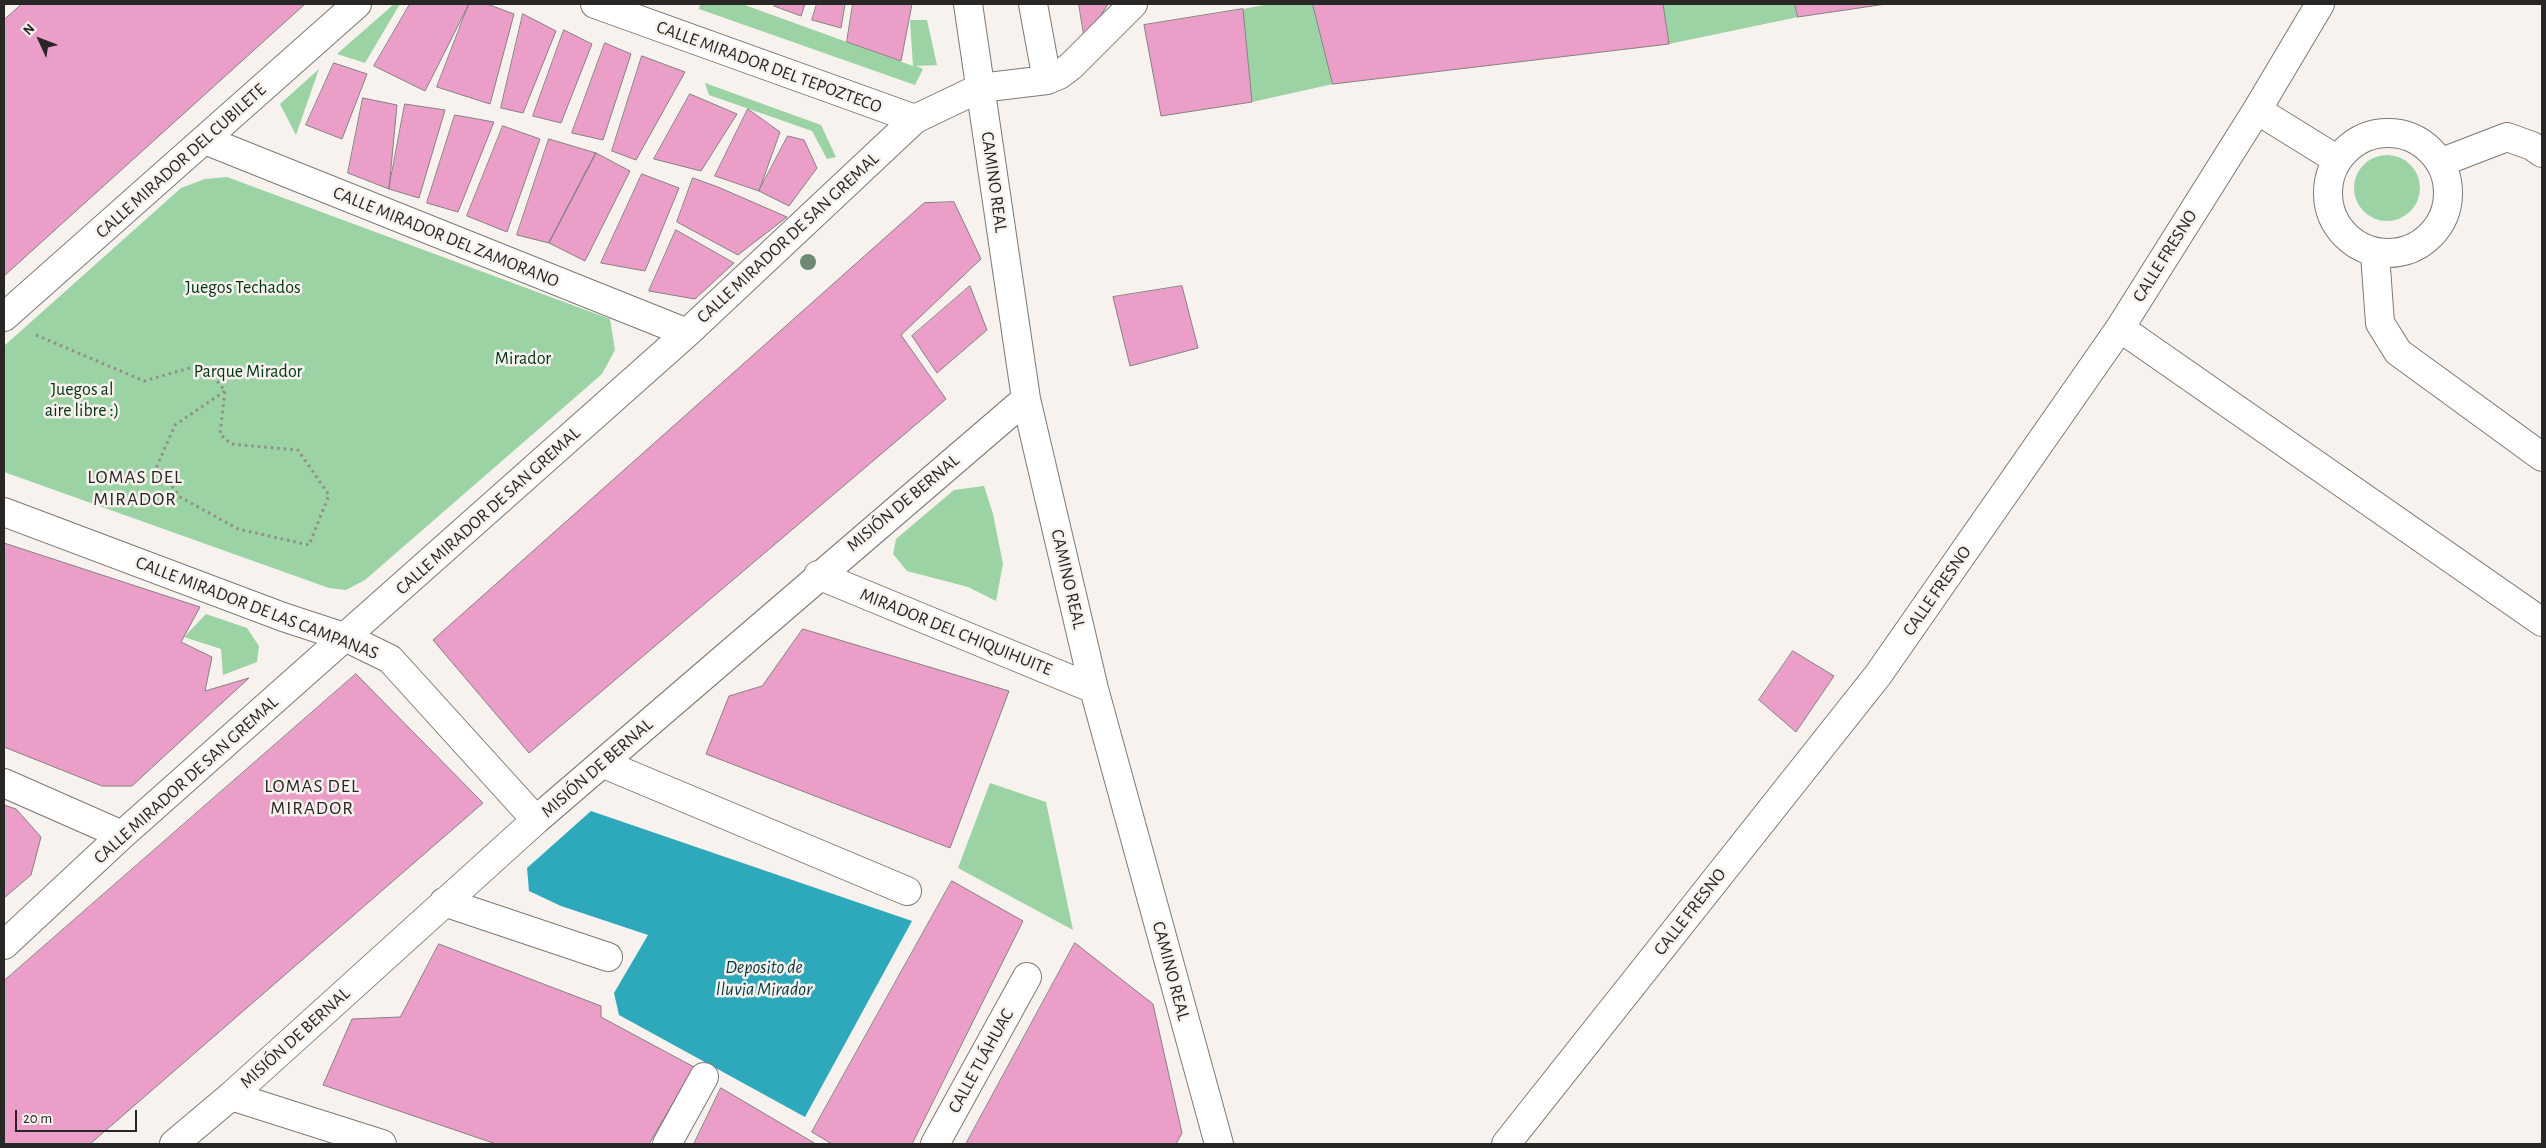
<!DOCTYPE html>
<html>
<head>
<meta charset="utf-8">
<style>
	body { margin:0 }
	#map { position:relative; width:2546px; height:1148px; overflow:hidden; background:#f7f2ed; font-family:"Alegreya Sans",sans-serif }
	canvas { display:block }
	.frame { position:absolute; inset:0; border:5px solid #292725; pointer-events:none }
	.north { position:absolute; left:15px; top:15px; width:50px; height:50px; -webkit-text-stroke:4px #f7f2ed; paint-order:stroke; rotate:313deg; font-size:14px; font-weight:700; line-height:20px; text-align:center; color:#292725 }
	.north::after { content:''; display:block; margin:auto; width:18px; height:22px; background:#292725; clip-path:polygon(50% 0,100% 100%,50% 72%,0 100%) }
	.scale { position:absolute; left:15px; top:1110px; width:122px; height:22px; box-sizing:border-box; border:2px solid #292725; border-top:0; padding-left:6px; font-size:15px; line-height:18px; white-space:nowrap; color:#292725; -webkit-text-stroke:4px #f7f2ed; paint-order:stroke }
</style>
</head>
<body>
<div id="map">
<canvas width="2546" height="1148"></canvas>
<div class="frame"></div>
<div class="north">N</div>
<div class="scale">20 m</div>
</div>
<script>
const g = document.querySelector('canvas').getContext('2d');
g.lineJoin = 'round';
function fill(path, color) {
  g.fillStyle = color;
  g.fill(path, 'evenodd');
}
function stroke(path, color, width, dash) {
  g.strokeStyle = color;
  g.lineWidth = width;
  g.lineCap = dash ? 'butt' : 'round';
  g.setLineDash(dash || []);
  g.stroke(path);
}
function write(font, color, halo, rows, align = 'center') {
  g.font = font + ' "Alegreya Sans",sans-serif';
  g.lineWidth = 5;
  g.setLineDash([]);
  g.textBaseline = 'middle';
  g.strokeStyle = halo;
  g.fillStyle = color;
  for (const [text, x, y, turn = 0] of rows) {
    g.save();
    g.translate(x, y);
    g.rotate((+turn || 0) * Math.PI / 180);
    g.textAlign = isNaN(turn) ? turn : align;
    if (halo) g.strokeText(text, 0, 0);
    g.fillText(text, 0, 0);
    g.restore();
  }
}
fill(new Path2D(`
	M394,4H400L365,63L337,54Z
	M700,4H742L913,66L910,20H927L937,65L916,66L923,69L915,85L699,9Z
	M1269,4H1313L1333,84L1252,102L1243,9Z
	M1663,4H1795L1798,17L1669,44Z
	M319,69L296,135L280,104Z
	M705,83L821,125L836,157L827,159L812,131L709,95Z
	M2354 188a33 33 0 1 1 66 0a33 33 0 1 1-66 0Z
	M227,177L610,319L615,350L602,374L365,580L346,590L329,588L4,472V346L181,188L205,179Z
	M984,486L993,514L1003,564L996,601L968,587L907,571L893,554L896,539L954,490Z
	M206,614L247,628L259,646L257,662L223,675L221,649L184,637Z
	M990,783L1046,802L1073,930L958,868Z`), '#9bd3a4');
fill(new Path2D(`
	M591,811L912,921L805,1117L619,1015L614,993L648,935L561,906L529,891L527,868Z`), '#2ea9bb');
const building = new Path2D(`
	M22,4H305L4,276V20Z
	M410,4H469L425,91L374,66Z
	M469,4H487L514,14L490,104L437,87Z
	M776,4H805L801,16L774,6Z
	M817,4H845L841,28L812,20Z
	M853,4H912L901,61L847,42Z
	M1079,4H1108L1085,42Z
	M1313,4H1663L1669,44L1333,84Z
	M1795,4H1886L1798,17Z
	M1243,9L1252,102L1161,116L1144,25Z
	M523,14L556,31L523,113L501,108Z
	M564,30L592,44L561,123L533,116Z
	M605,43L631,54L603,140L572,133Z
	M642,56L685,72L636,160L612,151Z
	M334,63L367,74L342,139L306,125Z
	M690,94L737,114L701,171L654,159Z
	M363,98L397,105L389,189L348,173Z
	M405,104L445,110L419,198L389,189Z
	M748,109L780,132L759,191L715,176Z
	M455,115L494,122L458,212L427,203Z
	M503,126L540,139L507,232L467,216Z
	M788,136L804,140L817,168L789,206L759,191Z
	M549,139L596,153L549,243L517,235Z
	M596,153L630,171L585,261L549,243Z
	M642,174L679,188L645,271L601,263Z
	M693,178L718,187L787,217L738,255L677,222Z
	M954,202L981,259L901,335L946,399L529,753L433,640L924,203Z
	M676,230L734,263L695,299L649,291Z
	M970,286L987,330L937,373L912,336Z
	M1182,286L1198,348L1130,366L1113,297Z
	M4,543L200,607L181,642L212,657L205,691L249,678L132,786H102L4,747Z
	M803,629L1009,691L950,848L706,754L729,696L762,686Z
	M1793,651L1834,676L1796,732L1759,700Z
	M356,674L483,803L90,1144H4V981Z
	M4,805L16,809L41,837L31,875L4,898Z
	M952,881L1023,921L912,1144H832L812,1132Z
	M1075,943L1153,1004L1182,1133L1176,1144H966Z
	M439,944L601,1006V1017L694,1067L649,1144H496L323,1085L352,1019L400,1017Z
	M721,1088L816,1144H694Z`);
fill(building, '#eb9ec8');
stroke(building, '#868083', 1);
const minor = new Path2D(`
	M595,4L915,119
	M968,4L1026,399L1094,689L1219,1144
	M1033,4L1047,80
	M2257,110L2336,159
	M2328 193a60 60 0 1 1 120 0a60 60 0 1 1-120 0Z
	M205,140L687,333
	M2442,162L2507,137L2532,146L2542,153
	M2375,254L2380,323L2398,352L2542,457
	M4,317L357,4
	M2120,328L2542,622
	M4,512L283,617L347,638L390,659L536,820
	M818,575L1094,689
	M604,764L907,891
	M4,783L122,835
	M444,902L608,957
	M4,945L122,835L687,333L915,119L980,88L1047,80L1059,75L1071,66L1133,4
	M231,1096L382,1144
	M174,1144L231,1096L536,820L1026,399
	M667,1144L704,1077
	M935,1144L1027,977
	M1506,1144L1878,675L2120,328L2257,110L2320,4`);
stroke(minor, '#7d7975', 30);
stroke(new Path2D(`
	M36,335L144,381L204,364L225,391L220,434L231,444L298,450L329,495L309,545L238,529L180,497L157,466L175,425L225,391`), '#928e8b', 3, [2.5, 4]);
stroke(minor, '#fff', 28);
g.fillStyle = '#6f8a73';
for (const [x, y] of [
	[808,262]
]) {
  g.beginPath();
  g.arc(x, y, 8, 0, 2 * Math.PI);
  g.fill();
}
write('18px', '#292725', '#f7f2ed', [
	["CALLE MIRADOR DEL TEPOZTECO",769,67,20],
	["CALLE MIRADOR DEL CUBILETE",181,161,-42],
	["CAMINO REAL",994,182,82],
	["CALLE MIRADOR DEL ZAMORANO",446,237,22],
	["CALLE MIRADOR DE SAN GREMAL",788,238,-43],
	["CALLE FRESNO",2165,256,-58],
	["MISIÓN DE BERNAL",903,503,-40],
	["CALLE MIRADOR DE SAN GREMAL",488,511,-42],
	["CAMINO REAL",1068,579,77],
	["CALLE FRESNO",1937,591,-55],
	["CALLE MIRADOR DE LAS CAMPANAS",257,608,21],
	["MIRADOR DEL CHIQUIHUITE",956,632,22],
	["MISIÓN DE BERNAL",597,768,-41],
	["CALLE MIRADOR DE SAN GREMAL",186,780,-42],
	["CALLE FRESNO",1690,912,-52],
	["CAMINO REAL",1171,971,75],
	["MISIÓN DE BERNAL",295,1038,-42],
	["CALLE TLÁHUAC",981,1061,-61]
]);
write('18px', '#003410', '#f7f2ed', [
	["Juegos Techados",243,288],
	["Mirador",523,359],
	["Parque Mirador",248,372],
	["Juegos al",82,390],
	["aire libre :)",82,411]
]);
g.letterSpacing = '1px';
write('19px', '#292725', '#f7f2ed', [
	["LOMAS DEL",135,477],
	["MIRADOR",135,499],
	["LOMAS DEL",312,786],
	["MIRADOR",312,808]
]);
g.letterSpacing = '0px';
write('italic 19px', '#023a42', '#f7f2ed', [
	["Deposito de",764,967],
	["lluvia Mirador",764,989]
]);
</script>
</body>
</html>
